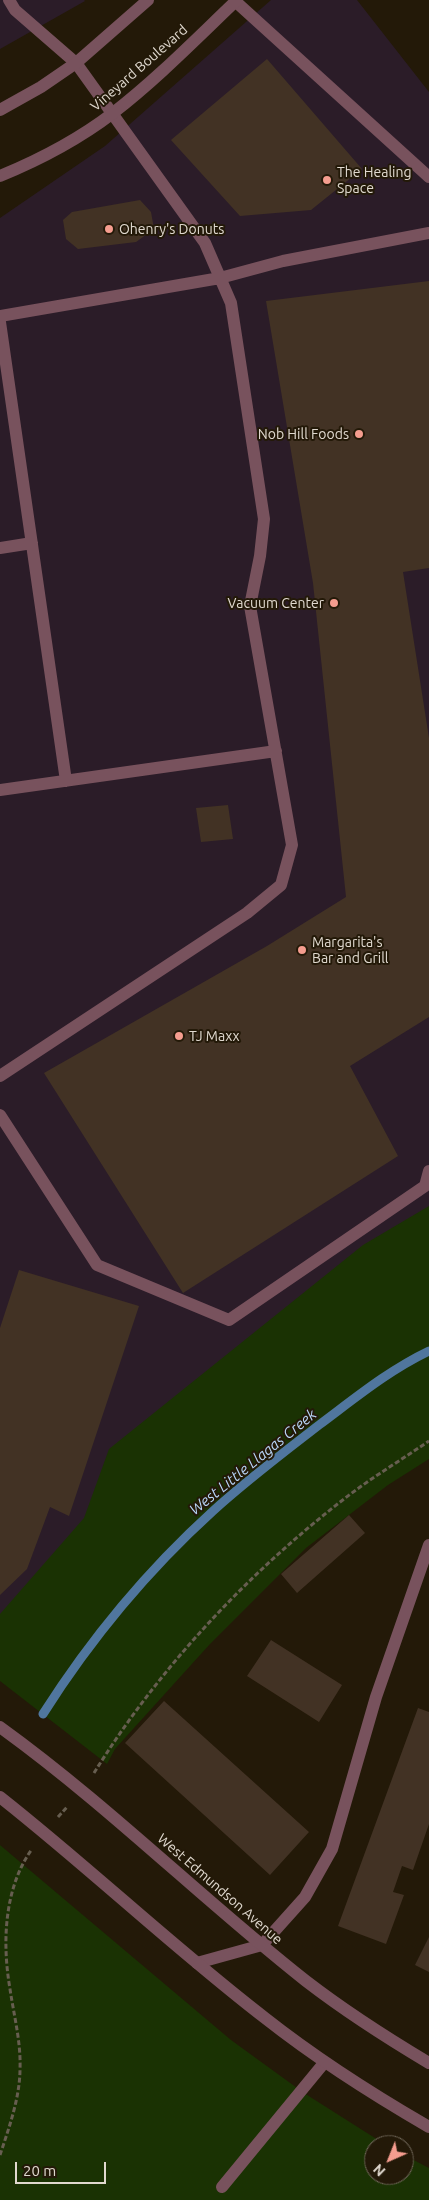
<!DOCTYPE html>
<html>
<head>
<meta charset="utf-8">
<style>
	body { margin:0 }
	#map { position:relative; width:429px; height:2200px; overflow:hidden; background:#231908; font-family:Ubuntu,sans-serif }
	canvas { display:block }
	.north { position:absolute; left:364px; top:2135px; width:50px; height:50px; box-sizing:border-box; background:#231908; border:1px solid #6f6658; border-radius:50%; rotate:224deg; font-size:14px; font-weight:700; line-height:20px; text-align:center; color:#e0d9cf }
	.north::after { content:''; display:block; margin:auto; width:18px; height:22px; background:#f59d8f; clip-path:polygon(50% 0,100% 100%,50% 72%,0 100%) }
	.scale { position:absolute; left:15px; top:2162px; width:91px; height:22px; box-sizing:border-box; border:2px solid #e0d9cf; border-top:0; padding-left:6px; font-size:15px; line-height:18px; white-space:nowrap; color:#e0d9cf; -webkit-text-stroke:4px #231908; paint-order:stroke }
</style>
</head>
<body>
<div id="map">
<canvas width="429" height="2200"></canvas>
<div class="north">N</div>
<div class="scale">20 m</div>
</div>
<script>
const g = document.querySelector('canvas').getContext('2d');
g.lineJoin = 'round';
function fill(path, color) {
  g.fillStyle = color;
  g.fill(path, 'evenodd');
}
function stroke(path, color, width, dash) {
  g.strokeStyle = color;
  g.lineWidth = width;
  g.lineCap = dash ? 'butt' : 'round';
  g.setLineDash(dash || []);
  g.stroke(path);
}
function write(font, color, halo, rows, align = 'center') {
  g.font = font + ' Ubuntu,sans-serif';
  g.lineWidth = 4;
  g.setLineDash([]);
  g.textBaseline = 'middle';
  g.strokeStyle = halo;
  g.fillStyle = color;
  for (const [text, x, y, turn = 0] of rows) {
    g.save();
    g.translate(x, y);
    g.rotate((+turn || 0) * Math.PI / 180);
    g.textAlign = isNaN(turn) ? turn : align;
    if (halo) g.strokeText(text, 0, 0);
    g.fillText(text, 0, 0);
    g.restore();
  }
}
fill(new Path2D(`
	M0,0H84L85,1L0,49Z
	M271,0H357L429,92V1209L0,1638V218L105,146Z`), '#2b1c28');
fill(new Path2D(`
	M429,1206V1459L388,1485L306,1548L210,1644L115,1749L107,1764L0,1681V1614L84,1518L109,1449L363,1245Z
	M0,1845L231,2040L304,2093L386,2145H374V2175H404V2155L429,2168V2200H0Z`), '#1a3203');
stroke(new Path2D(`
	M43,1714C90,1640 148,1570 213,1511C247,1480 283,1453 319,1425C354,1399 389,1370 429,1351`), '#50769e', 9);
fill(new Path2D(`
	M267,59L362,169L311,210L240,216L171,140Z
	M140,200L151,212L154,229L136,242L78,249L66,239L63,220L72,212Z
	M429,281V568L403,572L429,738V1017L350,1066L398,1156L183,1293L44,1073L267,946L346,897L313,583L266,301Z
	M228,805L233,839L201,842L196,808Z
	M19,1270L139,1306L69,1516L50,1507L27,1569L0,1595V1328Z
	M349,1515L365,1533L297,1593L281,1574Z
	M271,1640L342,1685L319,1722L247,1676Z
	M164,1701L309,1832L270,1875L125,1743Z
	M418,1708L429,1712V1824L413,1870L402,1866L393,1892L404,1895L386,1944L338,1926Z
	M429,1937V1972L415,1965Z`), '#423224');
stroke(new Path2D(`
	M94,1773C159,1668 247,1574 344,1499C371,1478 401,1460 429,1441
	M58,1817L67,1807
	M0,2155C9,2128 20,2097 20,2069C21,2042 14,2016 10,1989C2,1943 4,1888 32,1849`), '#675e50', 3, [5, 2.5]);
stroke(new Path2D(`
	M235,1L429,177
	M0,316L220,278L283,261L429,233
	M0,322L66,781
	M0,548L32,543
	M0,790L276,751
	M0,1076L247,913L281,885L292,845L250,606L260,556L264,519L231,303L205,243L76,63L15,10L9,0
	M0,1115L97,1265L229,1320L425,1186L429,1171
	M197,1963L262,1945L305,1897L332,1849L376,1697L429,1545
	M222,2187L324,2063`), '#78525d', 12);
stroke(new Path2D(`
	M0,110L41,87L76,63L148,0
	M0,176C39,160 79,139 113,113C157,79 196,39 237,0
	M0,1727C108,1805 202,1899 306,1981C345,2011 387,2038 429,2063
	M0,1797C90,1868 174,1948 265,2018C317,2059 372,2094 429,2127`), '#78525d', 12);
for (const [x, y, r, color] of [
	[327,180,5,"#f59d8f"],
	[109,229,5,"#f59d8f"],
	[359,434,5,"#f59d8f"],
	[334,603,5,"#f59d8f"],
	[302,950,5,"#f59d8f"],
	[179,1036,5,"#f59d8f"]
]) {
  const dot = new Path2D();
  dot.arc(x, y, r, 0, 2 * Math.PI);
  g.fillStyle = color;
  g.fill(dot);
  stroke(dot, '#231908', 2);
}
write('14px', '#e0d9cf', '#231908', [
	["Vineyard Boulevard",139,68,-41],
	["West Edmundson Avenue",220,1889,41]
]);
write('14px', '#e0d9cf', '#231908', [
	["The Healing",337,172],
	["Space",337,188],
	["Ohenry's Donuts",119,229],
	["Nob Hill Foods",349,434,"right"],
	["Vacuum Center",324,603,"right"],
	["Margarita's",312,942],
	["Bar and Grill",312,958],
	["TJ Maxx",189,1036]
], 'left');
write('italic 15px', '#bad7fa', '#231908', [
	["West Little Llagas Creek",253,1462,-39]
]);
</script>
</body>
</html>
